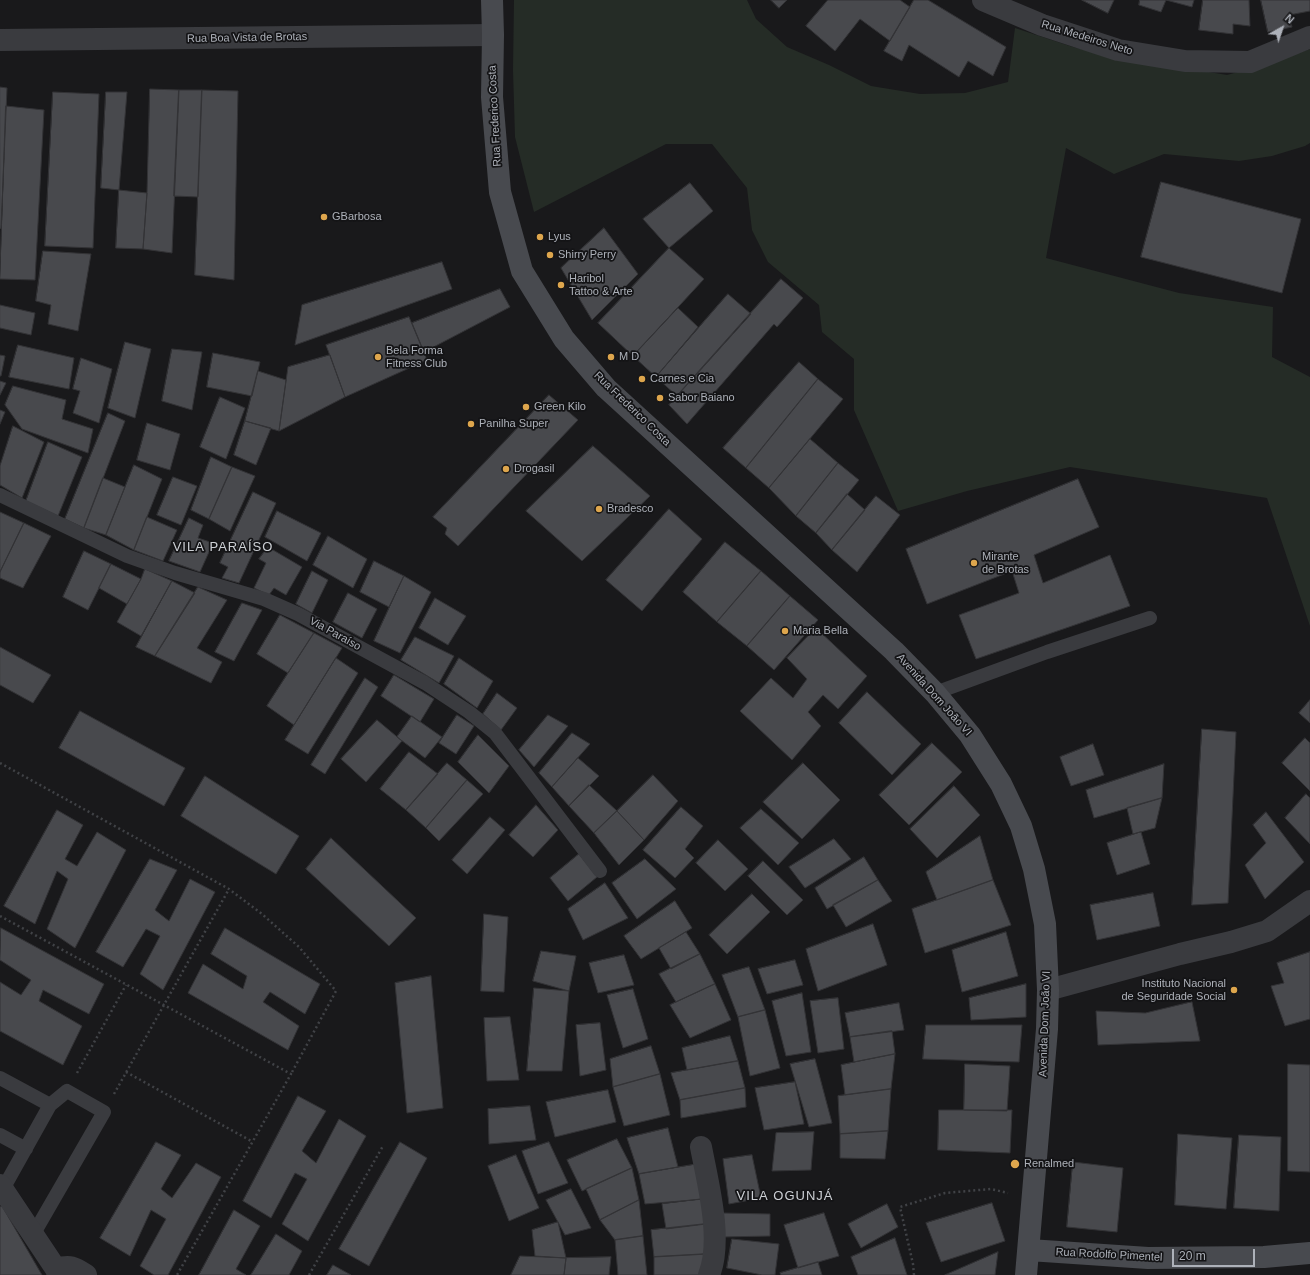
<!DOCTYPE html>
<html>
<head>
<meta charset="utf-8">
<style>
	body { margin:0 }
	#map { position:relative; width:1310px; height:1275px; overflow:hidden; background:#19191b; font-family:Helvetica,sans-serif }
	canvas { display:block }
	.north { position:absolute; left:1262px; top:8px; width:40px; height:40px; -webkit-text-stroke:3px #141416; paint-order:stroke; rotate:40deg; font-size:11px; font-weight:700; line-height:16px; text-align:center; color:#adb1b9 }
	.north::after { content:''; display:block; margin:auto; width:14px; height:18px; background:#adb1b9; clip-path:polygon(50% 0,100% 100%,50% 72%,0 100%) }
	.scale { position:absolute; left:1172px; top:1249px; width:83px; height:18px; box-sizing:border-box; border:2px solid #adb1b9; border-top:0; padding-left:5px; font-size:12px; line-height:14px; white-space:nowrap; color:#adb1b9; -webkit-text-stroke:3px #141416; paint-order:stroke }
</style>
</head>
<body>
<div id="map">
<canvas width="1310" height="1275"></canvas>
<div class="north">N</div>
<div class="scale">20 m</div>
</div>
<script>
const g = document.querySelector('canvas').getContext('2d');
g.lineJoin = 'round';
function fill(path, color) {
  g.fillStyle = color;
  g.fill(path, 'evenodd');
}
function stroke(path, color, width, dash) {
  g.strokeStyle = color;
  g.lineWidth = width;
  g.lineCap = dash ? 'butt' : 'round';
  g.setLineDash(dash || []);
  g.stroke(path);
}
function write(font, color, halo, rows, align = 'center') {
  g.font = font + ' Helvetica,sans-serif';
  g.lineWidth = 3.5;
  g.setLineDash([]);
  g.textBaseline = 'middle';
  g.strokeStyle = halo;
  g.fillStyle = color;
  for (const [text, x, y, turn = 0] of rows) {
    g.save();
    g.translate(x, y);
    g.rotate((+turn || 0) * Math.PI / 180);
    g.textAlign = isNaN(turn) ? turn : align;
    if (halo) g.strokeText(text, 0, 0);
    g.fillText(text, 0, 0);
    g.restore();
  }
}
fill(new Path2D(`
	M514,0H747L756,19L787,47L829,65L871,86L920,94L965,93L1008,82L1015,28L1073,47L1106,55L1227,75L1270,63L1310,49V143L1305,146L1272,156L1239,161L1164,154L1114,174L1066,148L1046,258L1179,293L1273,307L1272,357L1310,377V626L1267,498L1070,467L967,491L898,511L854,410V359L822,332L819,305L768,262L752,230L747,188L712,144H666L534,212L515,137L513,70Z`), '#252c26');
const building = new Path2D(`
	M771,0H787L779,8Z
	M828,0H900L910,7L890,41L860,19L835,51L806,26Z
	M914,0H928L1006,47L993,76L968,61L959,77L909,45L902,61L884,51Z
	M1082,0H1114L1108,13Z
	M1140,0H1194L1192,7L1166,0L1161,12L1139,5Z
	M1203,0H1249L1250,26L1233,24V34L1199,30Z
	M1261,0H1310V11L1289,15L1292,27L1268,32Z
	M0,87L7,88L1,229L0,228Z
	M150,89L179,90L172,253L143,249L147,193Z
	M179,90H202L198,197L174,196Z
	M202,90L238,91L234,280L195,275Z
	M53,92L99,94L93,248L45,246Z
	M106,92H127L119,190L101,188Z
	M6,106L44,110L35,280L0,279Z
	M1161,182L1301,219L1282,293L1141,257Z
	M690,183L713,211L669,248L643,219Z
	M119,190L147,193L143,249L116,248Z
	M604,228L638,274L592,320L561,268Z
	M669,248L704,279L633,356L598,323Z
	M43,251L91,254L78,331L48,324L51,305L36,301Z
	M442,262L452,289L295,345L302,305Z
	M781,279L803,298L777,327L774,324L687,424L669,405Z
	M500,289L510,307L424,352L412,323Z
	M728,294L751,314L677,396L656,377Z
	M0,305L35,313L31,335L0,328Z
	M678,308L698,327L656,377L633,356Z
	M409,317L427,360L345,397L326,345Z
	M125,342L151,349L135,418L108,408Z
	M18,345L74,358L69,389L9,377Z
	M172,349L202,352L192,410L162,401Z
	M213,353L260,362L252,396L207,387Z
	M0,355L5,356L1,376H0Z
	M330,355L345,397L279,431L288,367Z
	M81,358L112,369L99,423L73,413L80,391L73,389Z
	M799,362L818,379L746,468L723,448Z
	M258,371L286,380L279,431L245,421Z
	M818,379L843,399L769,488L746,468Z
	M0,381L6,383L0,395Z
	M13,386L66,400L62,419L93,429L88,453L22,429L5,405Z
	M549,395L578,420L458,546L445,534L447,528L433,517Z
	M220,397L245,408L226,459L200,447Z
	M0,410L5,412L0,424Z
	M108,413L125,421L84,528L65,519Z
	M245,421L271,428L256,465L234,455Z
	M147,423L180,434L170,470L137,460Z
	M13,426L44,442L22,498L0,485V466Z
	M810,439L838,463L796,516L769,488Z
	M48,442L82,457L58,516L26,501Z
	M593,446L650,496L582,561L526,511Z
	M211,457L232,467L209,519L191,510Z
	M838,463L859,480L816,533L796,516Z
	M134,465L162,479L134,550L106,535Z
	M232,467L255,476L230,531L209,519Z
	M173,477L197,486L181,525L157,515Z
	M103,478L125,487L106,535L84,528Z
	M1078,479L1099,527L1034,555L1043,583L1110,555L1130,606L976,659L959,615L1019,593L1012,571L927,604L906,549Z
	M253,492L276,503L239,583L222,578L228,567L220,563Z
	M847,494L865,510L832,550L816,533Z
	M876,496L900,515L857,572L832,550Z
	M669,509L702,539L642,611L606,580Z
	M277,511L321,533L307,561L265,537Z
	M0,512L24,523L0,572Z
	M147,517L177,530L163,561L134,550Z
	M189,518L203,525L198,538L213,543L200,572L169,561Z
	M24,523L51,536L23,588L0,578V572Z
	M328,536L367,559L353,588L313,565Z
	M725,542L761,571L717,622L683,592Z
	M268,547L302,567L286,595L274,588L269,595L254,588L266,563L259,559Z
	M84,551L111,564L88,610L63,597Z
	M374,561L404,576L389,607L360,592Z
	M111,564L141,579L127,604L99,588Z
	M145,569L172,581L141,636L117,622L141,579Z
	M312,571L328,580L312,613L296,604Z
	M761,571L790,596L747,646L717,622Z
	M404,576L431,592L400,653L374,641Z
	M172,581L195,593L155,656L136,647Z
	M198,587L227,600L197,648L222,662L211,683L155,656Z
	M348,593L377,609L362,638L333,622Z
	M790,596L818,620L774,670L747,646Z
	M435,598L466,616L448,645L419,628Z
	M242,603L262,610L234,661L215,652Z
	M280,615L314,633L288,673L257,654Z
	M816,628L867,676L838,709L823,695L808,712L821,726L792,760L740,711L771,678L793,698L807,679L787,658Z
	M314,633L342,648L294,725L267,706Z
	M415,637L454,656L439,683L401,660Z
	M0,647L51,675L33,703L0,685Z
	M336,658L358,673L308,754L285,740Z
	M459,658L493,681L477,708L444,684Z
	M394,675L434,699L420,722L381,696Z
	M365,678L378,687L325,774L311,765Z
	M867,692L921,744L892,775L839,723Z
	M497,693L517,708L501,730L483,714Z
	M1310,700V723L1299,713Z
	M80,711L185,768L164,806L59,748Z
	M457,715L474,726L456,754L439,743Z
	M548,715L568,726L534,767L519,750Z
	M412,716L442,737L425,758L397,737Z
	M377,720L402,741L366,782L341,759Z
	M1202,729L1236,732L1228,903L1192,905Z
	M572,733L590,744L552,787L539,773Z
	M478,735L509,766L489,793L458,762Z
	M1305,738L1310,743V791L1282,763Z
	M932,743L962,772L909,825L879,795Z
	M1093,744L1104,775L1071,786L1060,757Z
	M409,752L438,774L406,810L380,789Z
	M578,758L599,776L569,806L552,787Z
	M447,763L467,780L426,828L406,810Z
	M803,763L840,800L802,839L763,802Z
	M1164,764L1162,798L1094,818L1086,790Z
	M653,775L678,801L644,840L617,811Z
	M205,776L299,836L276,874L181,816Z
	M467,780L483,794L439,841L426,828Z
	M589,785L617,811L594,833L569,806Z
	M954,786L980,815L937,858L910,829Z
	M1306,794L1310,798V844L1285,818Z
	M1162,798L1155,828L1133,834L1127,808Z
	M536,805L558,830L533,857L509,835Z
	M681,807L703,826L685,849L694,858L675,878L643,850Z
	M761,809L799,843L778,865L740,828Z
	M57,810L83,825L65,859L77,866L97,832L126,850L75,948L47,929L68,879L57,871L35,924L4,906Z
	M617,811L644,840L619,865L594,833Z
	M1266,812L1304,862L1265,899L1245,865L1266,843L1253,825Z
	M490,817L505,830L467,874L452,860Z
	M1141,832L1150,864L1117,875L1107,843Z
	M980,836L993,880L937,900L926,872Z
	M331,838L416,918L389,946L306,869Z
	M834,839L851,859L805,888L789,867Z
	M718,840L748,869L725,891L696,863Z
	M579,854L597,877L568,901L550,878Z
	M864,857L878,880L827,909L815,888Z
	M150,859L177,870L155,910L169,921L190,879L215,892L163,990L140,974L160,936L146,929L123,967L96,952Z
	M645,859L676,889L637,919L612,883Z
	M763,861L803,900L787,915L748,876Z
	M878,880L892,901L846,927L833,905Z
	M993,880L1011,925L925,953L912,909Z
	M605,883L628,918L583,940L568,909Z
	M1153,893L1160,926L1097,940L1090,905Z
	M752,894L770,912L727,954L709,935Z
	M675,901L692,928L641,959L624,936Z
	M484,914L508,917L504,992L481,991Z
	M873,924L887,965L818,991L806,949Z
	M1,928L104,984L89,1014L43,990L39,1001L82,1026L63,1065L0,1031V982L21,995L31,980L0,960Z
	M225,928L320,984L305,1014L270,992L263,1002L299,1026L288,1050L188,993L203,964L243,989L247,976L211,954Z
	M686,932L700,954L671,969L659,948Z
	M1006,932L1018,976L962,992L952,950Z
	M541,951L576,956L569,991L533,981Z
	M1310,952V1019L1285,1026L1271,986L1284,983L1277,963Z
	M700,954L715,984L676,1002L659,974Z
	M624,955L634,985L598,993L589,963Z
	M795,960L803,985L767,994L758,969Z
	M749,967L765,1010L738,1017L722,975Z
	M431,976L443,1108L407,1113L395,983Z
	M715,984L731,1020L690,1038L670,1005Z
	M1026,984V1017L971,1020L969,998Z
	M534,988L569,991L562,1071H527Z
	M633,989L648,1039L623,1048L607,995Z
	M802,993L811,1052L786,1056L772,1001Z
	M838,998L844,1049L818,1053L810,1001Z
	M1192,1002L1200,1041L1098,1045L1096,1011L1145,1013Z
	M899,1003L904,1030L850,1037L845,1013Z
	M765,1010L780,1068L750,1076L738,1017Z
	M510,1017L519,1080L487,1081L484,1018Z
	M600,1023L606,1070L580,1076L576,1025Z
	M926,1025H1022L1019,1062L923,1059Z
	M892,1031L895,1054L854,1062L850,1037Z
	M730,1036L738,1061L687,1070L682,1048Z
	M651,1046L660,1074L613,1087L610,1059Z
	M895,1054L891,1089L845,1095L841,1065Z
	M815,1059L832,1123L809,1127L790,1064Z
	M738,1061L745,1088L680,1100L671,1073Z
	M965,1064L1010,1066L1007,1111L964,1110Z
	M1288,1064L1310,1065V1172L1288,1171Z
	M660,1074L670,1115L624,1126L613,1087Z
	M795,1082L804,1124L764,1130L755,1088Z
	M745,1088L746,1107L681,1118L680,1100Z
	M891,1089L888,1131L840,1134L838,1096Z
	M608,1090L616,1122L555,1137L546,1102Z
	M298,1096L326,1111L302,1151L316,1163L339,1119L366,1136L308,1241L282,1224L307,1179L295,1173L271,1218L243,1201Z
	M530,1106L536,1140L489,1144L488,1109Z
	M939,1110H1012L1010,1153L938,1150Z
	M668,1128L678,1167L639,1174L627,1138Z
	M888,1131L885,1159L840,1158V1134Z
	M814,1132L811,1170L772,1171L776,1133Z
	M1178,1134L1232,1138L1226,1209L1175,1205Z
	M1239,1135L1281,1137L1279,1211L1234,1208Z
	M617,1139L632,1168L582,1191L567,1160Z
	M156,1142L181,1155L161,1189L172,1198L196,1163L221,1177L168,1275H154L140,1266L166,1219L151,1210L130,1256L100,1238Z
	M400,1142L427,1158L369,1266L339,1249Z
	M549,1142L568,1183L538,1194L522,1151Z
	M516,1155L539,1208L509,1221L488,1166Z
	M752,1155L761,1198L729,1204L723,1159Z
	M1073,1162L1123,1168L1117,1232L1067,1227Z
	M698,1164L704,1199L645,1204L639,1174Z
	M632,1168L639,1200L600,1220L586,1189Z
	M571,1189L591,1228L565,1235L546,1200Z
	M704,1199L706,1224L666,1229L662,1204Z
	M639,1200L643,1236L615,1240L600,1220Z
	M992,1203L1005,1241L941,1262L926,1223Z
	M887,1204L898,1227L861,1248L848,1224Z
	M2,1206L42,1275H0V1207Z
	M234,1210L260,1226L236,1269L246,1275H199Z
	M722,1213L770,1214V1236L722,1237Z
	M824,1213L839,1256L798,1268L784,1225Z
	M558,1222L566,1258L535,1256L532,1230Z
	M706,1224L708,1254L654,1257L651,1230Z
	M276,1234L302,1251L289,1275H251Z
	M643,1236L647,1275H618L615,1240Z
	M895,1238L907,1275H858L851,1257Z
	M732,1239L779,1244L775,1275H762L727,1268Z
	M998,1252L995,1275H945Z
	M708,1254L703,1275H654V1257Z
	M520,1256L566,1258L564,1275H511Z
	M611,1257L609,1275H564L566,1258Z
	M818,1262L822,1275H781L780,1273Z
	M333,1265L351,1275H327Z`);
fill(building, '#48494d');
stroke(building, '#333336', 1);
stroke(new Path2D(`
	M0,763L229,889L262,914L299,947L336,991L291,1074
	M0,916L291,1074L177,1275
	M126,1072L253,1142
	M77,1073L126,985
	M114,1094L229,889
	M309,1275L383,1146
	M914,1275L913,1264L900,1207L945,1193L991,1189L1008,1193`), '#404246', 2.5, [2, 3]);
stroke(new Path2D(`
	M0,495L127,556L175,573L264,599L298,614L425,683L469,712L495,733L600,871
	M935,693L1047,652L1150,618
	M0,1078L50,1105L3,1189
	M0,1135L26,1149
	M33,1235L104,1112L67,1091L50,1105`), '#3a3b3f', 14);
stroke(new Path2D(`
	M983,0L1042,25L1118,50L1185,61L1250,62L1310,37
	M1048,990L1180,954L1231,942L1267,931L1310,901
	M701,1147C708,1184 723,1240 709,1275
	M0,1185L56,1269L58,1275
	M56,1269C70,1265 74,1267 86,1275`), '#3a3b3f', 22);
stroke(new Path2D(`
	M0,40L493,35`), '#3a3b3f', 22);
stroke(new Path2D(`
	M492,0L493,35L492,97L500,192L522,271L564,339L606,388L894,651L935,693L970,735L1001,784L1021,826L1034,869L1045,924L1048,990L1047,1029L1026,1275
	M1029,1250L1148,1258L1264,1257L1310,1253`), '#484a4f', 22);
for (const [x, y, r, color] of [
	[324,217,4,"#dea64d"],
	[540,237,4,"#dea64d"],
	[550,255,4,"#dea64d"],
	[561,285,4,"#dea64d"],
	[378,357,4,"#dea64d"],
	[611,357,4,"#dea64d"],
	[642,379,4,"#dea64d"],
	[660,398,4,"#dea64d"],
	[526,407,4,"#dea64d"],
	[471,424,4,"#dea64d"],
	[506,469,4,"#dea64d"],
	[599,509,4,"#dea64d"],
	[974,563,4,"#dea64d"],
	[785,631,4,"#dea64d"],
	[1234,990,4,"#dea64d"],
	[1015,1164,5,"#dea64d"]
]) {
  const dot = new Path2D();
  dot.arc(x, y, r, 0, 2 * Math.PI);
  g.fillStyle = color;
  g.fill(dot);
  stroke(dot, '#141416', 1.5);
}
write('11px', '#adb1b9', '#141416', [
	["Rua Boa Vista de Brotas",247,38,-1],
	["Rua Medeiros Neto",1087,38,17],
	["Rua Frederico Costa",495,116,-93],
	["Rua Frederico Costa",632,409,44],
	["Via Paraíso",335,634,29],
	["Avenida Dom João VI",934,695,48],
	["Avenida Dom João VI",1045,1024,-88],
	["Rua Rodolfo Pimentel",1109,1255,3]
]);
write('11px', '#adb1b9', '#141416', [
	["GBarbosa",332,217],
	["Lyus",548,237],
	["Shirry Perry",558,255],
	["Haribol",569,279],
	["Tattoo & Arte",569,292],
	["Bela Forma",386,351],
	["Fitness Club",386,364],
	["M D",619,357],
	["Carnes e Cia",650,379],
	["Sabor Baiano",668,398],
	["Green Kilo",534,407],
	["Panilha Super",479,424],
	["Drogasil",514,469],
	["Bradesco",607,509],
	["Mirante",982,557],
	["de Brotas",982,570],
	["Maria Bella",793,631],
	["Instituto Nacional",1226,984,"right"],
	["de Seguridade Social",1226,997,"right"],
	["Renalmed",1024,1164]
], 'left');
g.letterSpacing = '1px';
write('13px', '#cdd0d5', '#141416', [
	["VILA PARAÍSO",223,547],
	["VILA OGUNJÁ",785,1196]
]);
g.letterSpacing = '0px';
</script>
</body>
</html>
